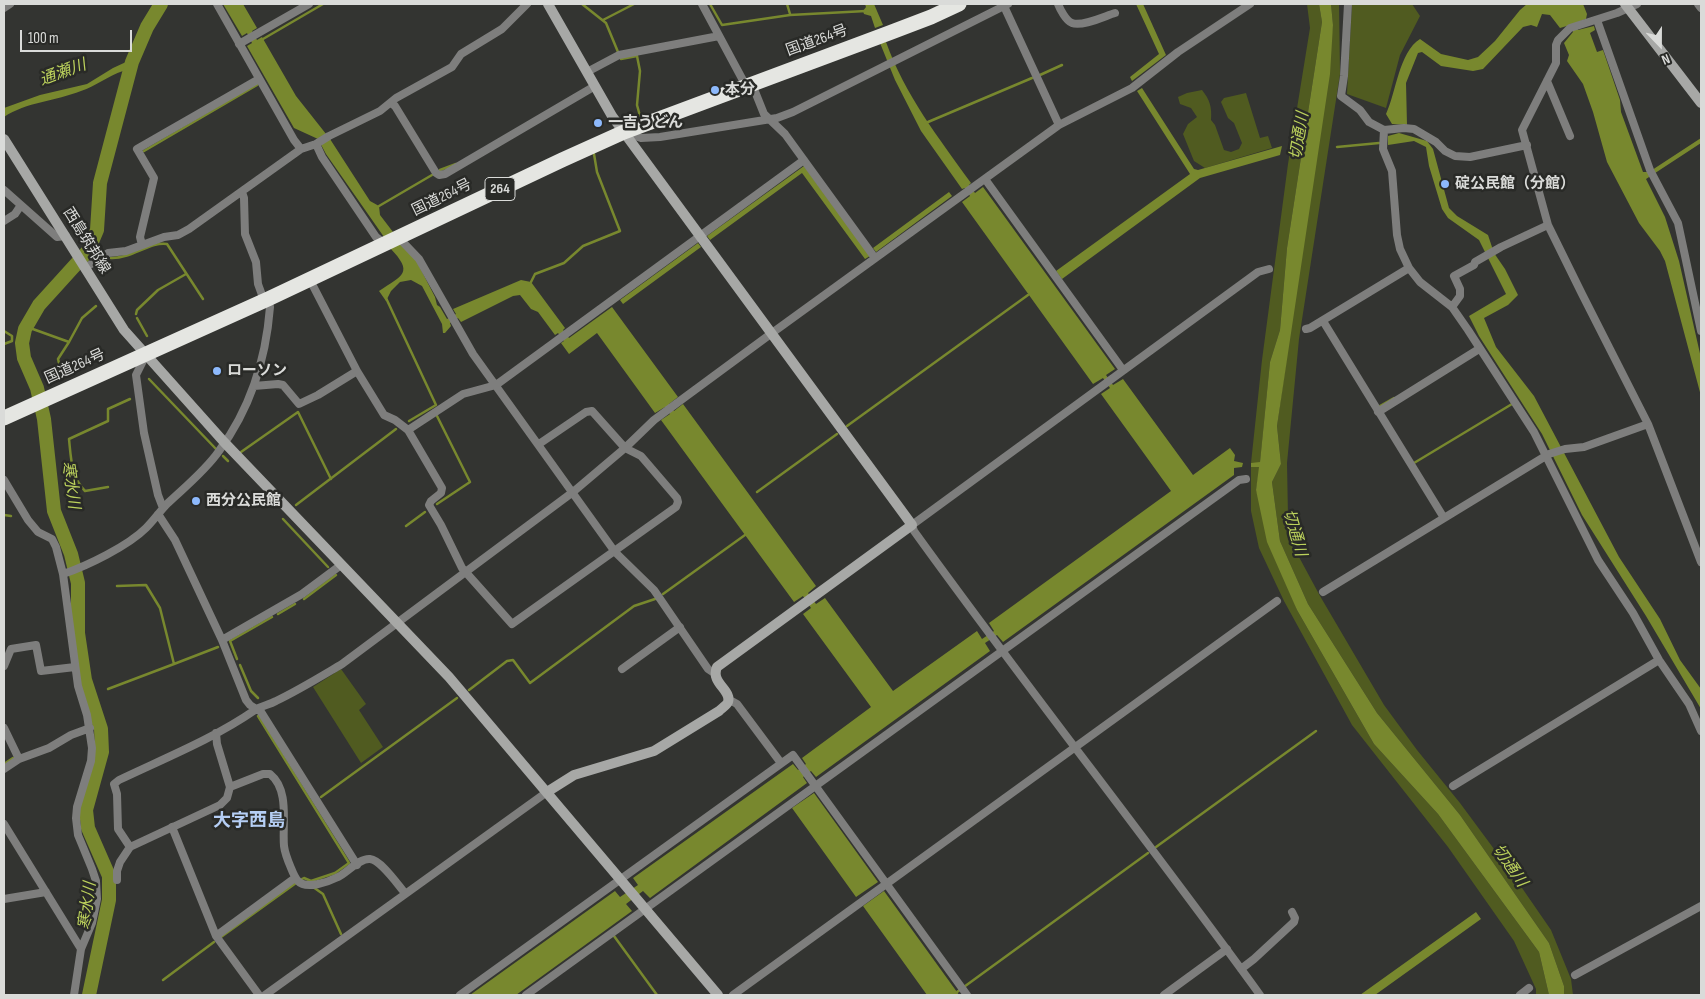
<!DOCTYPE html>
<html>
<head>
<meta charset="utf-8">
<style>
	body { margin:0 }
	#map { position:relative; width:1705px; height:999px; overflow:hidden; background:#333431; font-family:"Sofia Sans Condensed",sans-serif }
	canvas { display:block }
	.frame { position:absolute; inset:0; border:5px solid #dadbd9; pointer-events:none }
	.north { position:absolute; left:1635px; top:20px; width:50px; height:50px; -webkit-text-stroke:4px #292a27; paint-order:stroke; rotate:158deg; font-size:14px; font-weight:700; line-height:20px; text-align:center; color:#dadbd9 }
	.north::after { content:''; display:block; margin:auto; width:18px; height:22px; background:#dadbd9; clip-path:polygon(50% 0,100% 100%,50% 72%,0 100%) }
	.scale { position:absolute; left:20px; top:30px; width:112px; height:22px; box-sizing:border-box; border:2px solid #dadbd9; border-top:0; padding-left:6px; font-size:15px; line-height:18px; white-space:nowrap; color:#dadbd9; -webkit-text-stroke:4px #292a27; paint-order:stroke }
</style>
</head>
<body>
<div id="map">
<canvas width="1705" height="999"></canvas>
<div class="frame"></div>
<div class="north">N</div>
<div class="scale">100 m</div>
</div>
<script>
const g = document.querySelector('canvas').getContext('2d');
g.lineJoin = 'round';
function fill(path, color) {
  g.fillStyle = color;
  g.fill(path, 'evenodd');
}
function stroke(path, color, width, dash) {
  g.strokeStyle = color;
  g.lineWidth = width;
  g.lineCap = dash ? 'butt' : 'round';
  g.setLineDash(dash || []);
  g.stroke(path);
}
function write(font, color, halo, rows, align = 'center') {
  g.font = font + ' "Sofia Sans Condensed","Noto Sans JP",sans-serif';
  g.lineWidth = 5;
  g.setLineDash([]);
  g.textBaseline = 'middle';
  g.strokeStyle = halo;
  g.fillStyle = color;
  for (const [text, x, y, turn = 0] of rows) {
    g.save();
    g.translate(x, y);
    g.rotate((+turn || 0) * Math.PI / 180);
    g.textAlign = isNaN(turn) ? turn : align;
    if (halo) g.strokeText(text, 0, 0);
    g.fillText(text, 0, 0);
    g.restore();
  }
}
fill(new Path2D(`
	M1307,4H1319L1322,22L1287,248L1280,330L1270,362L1260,463H1251L1262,360L1288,164L1310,28Z
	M1331,4H1339L1340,74L1299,339L1287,463L1288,517L1299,557L1320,596L1384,705L1417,750L1460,803L1511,872L1551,930L1571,979L1573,995H1564V986L1549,943L1460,815L1377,713L1308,604L1280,541L1272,482L1281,464L1277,426L1333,25Z
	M1352,4H1412L1420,16L1400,55L1386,108L1347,94Z
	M1202,90C1210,100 1212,107 1211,120L1215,125L1224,150L1231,152L1239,149L1242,143L1234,123L1228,118L1221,102L1224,98L1246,93L1260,138L1268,136L1272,148L1205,168L1194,161L1183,134L1188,124L1197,117L1191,108L1180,104L1178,97L1187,93Z
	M1251,467H1260L1256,490L1297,610L1374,744L1438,814L1539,952L1549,995H1536V989L1514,941L1448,847L1352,725L1284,601L1259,548L1251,511Z
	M341,669L366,704L359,710L383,747L361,763L313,687Z`), '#505b20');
fill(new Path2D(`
	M223,4H243L257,28L252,31L257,40L262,37L296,96L330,139L370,201L379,206L380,215L393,232L384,237L326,154L318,139L294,128L247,46L252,43L247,33L242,36Z
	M865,4H874L883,25L875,28L871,16L864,14L863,11L866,7Z
	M1136,4H1143L1166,55L1132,81L1130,77L1159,54Z
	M1319,4H1331L1333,25L1330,74L1277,426L1281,464L1272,482L1280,541L1308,604L1377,713L1460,815L1549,943L1564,986V995H1549L1539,952L1438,814L1374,744L1297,610L1267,542L1256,490L1259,467H1251V463L1260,462L1270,362L1280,330L1287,248L1322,22Z
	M1527,4H1583L1587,14L1586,19L1576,23L1578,30L1594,26L1595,30L1590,33L1597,52L1603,50L1620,100L1621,112L1643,172H1649L1701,138V143L1646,179L1665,217L1679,261L1701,358V396L1665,261L1660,251L1639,223L1607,162L1593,112L1583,84L1567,61L1569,55L1564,43L1573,32L1570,25L1560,28L1550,15L1542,14L1537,27L1531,25L1523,27L1483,69L1473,71L1441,66L1422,52L1418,53L1406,83L1407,125L1392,124L1386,114C1396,93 1399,52 1420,39L1441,54L1468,60L1478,57L1495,41L1520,10Z
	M886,42C905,95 938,137 971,183L969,185L975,193L983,187L1115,369L1106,375L1113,385L1123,379L1193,475L1230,448L1235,455L1234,461L1243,463L1242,467L1234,468V475L1003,642L997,635L985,643L990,651L816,777L811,771L803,777L807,783L650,898L643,891L626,904L632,911L516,995H470L615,891L620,897L638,885L633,878L793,764L798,770L806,764L802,758L871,707L803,614L811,608L803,596L794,602L661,420L670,414L665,407L655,413L597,333L569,354L561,343L564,341L558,333L555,335L538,312L531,309L520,295L513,296L461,322L458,318L450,323L451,326L445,333H443L442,324L422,286L411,280L400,282L391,291L386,301L379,291C403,275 414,273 390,248L400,244L416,260L435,297L437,305L440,307L447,319L456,314L453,309L521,280L531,282L565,328L563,330L569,338L612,307L678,397L669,404L674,411L683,404L816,586L808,593L816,604L825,598L893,691L977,631L982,639L994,631L989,623L1171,491L1101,394L1110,388L1103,378L1093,384L962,202L970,196L965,188L962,189L921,131L895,80L880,43Z
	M126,62L123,71C108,76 96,86 81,91C56,101 26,102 4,117V108L40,95L87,84L113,68Z
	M1142,88L1194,169L1198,170L1282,146L1280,155L1200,178L1062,279L1056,271L1190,174L1137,91Z
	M1399,133L1427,141L1433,149L1449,208L1457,216L1488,235L1494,253L1505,269L1518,295L1508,305L1484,318L1496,347L1534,396L1619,557L1660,619L1680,660L1701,689V709L1646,616L1582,515L1542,434L1479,336L1469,316L1506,294L1479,240L1448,218L1442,209L1429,166L1426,147L1414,141L1388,145V136Z
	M804,166L870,256L865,259L802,173L710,240L707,236Z
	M949,192L952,196L876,252L873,248Z
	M698,243L701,247L623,304L620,300Z
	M814,793L878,882L856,897L792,808Z
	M884,891L957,992L959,995H927L863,906Z
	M1476,912L1481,919L1375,995H1360Z`), '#78882e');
stroke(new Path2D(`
	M582,4L606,23L618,52
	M710,4L722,25L790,15L866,11
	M787,4L790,14
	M603,20L634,4
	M263,39L323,4
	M621,59L637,56L640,71L637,105L640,116
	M1040,75L1062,65
	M928,122L1032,78
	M1337,147L1379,143
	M1291,150L1302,153
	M144,151L257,85
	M440,170L456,164
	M379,206L432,175
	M111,258C131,259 151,241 167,244L203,299
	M531,282L535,274L564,263L583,246L620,231L597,172L594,154
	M386,298L436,405L409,421
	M136,314L137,310L158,290L186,274
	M137,318L147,336
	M25,329L30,328L69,342L58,359L62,376
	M4,331L12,336V341L4,344
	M69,342L82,318L96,306
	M149,379L216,449
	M1380,406L1394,398
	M847,426L1028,295
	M241,452L298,412L331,479
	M223,456L228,461
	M1414,463L1512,404
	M108,487L85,491C71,477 71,458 69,439L108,421V409L130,399
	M757,492L837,434
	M437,504L470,482L437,416
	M296,505L396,429
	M4,515L11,516
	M283,519L328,567
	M406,526L425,512
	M663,594L745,535
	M304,599L336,575
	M278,614L295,604
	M237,659L230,641L272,617
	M174,664L218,647
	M240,665L251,691L258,698
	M108,689L174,664L160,608L146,585L117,586
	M469,690L507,661L513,660L530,683L634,606L655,599
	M258,716L349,863L335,873L311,881L304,878L302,879
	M4,764L13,758
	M321,797L457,698
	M1156,847L1316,731
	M313,887L323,894L341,934
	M614,936L657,995
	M221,937L296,883
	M163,980L214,942
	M957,992L1148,853`), '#78882e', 2.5);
stroke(new Path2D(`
	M89,995L109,900V876L88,828L86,810L102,752L101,729L85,680L78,633V583L71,554L54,511L44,419L37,388L24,358L22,343L25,329L39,305L88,251L97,230L100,183L132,62L147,27L161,4`), '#78882e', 14);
stroke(new Path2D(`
	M217,4L294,140L301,149
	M702,4L746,86
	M1003,4L1059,125
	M1058,4C1060,9 1066,21 1072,23C1082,27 1105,16 1115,13
	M1348,4L1344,76L1341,96L1360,110L1369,122L1384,130L1404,128L1414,129L1436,142L1445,151L1455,156L1470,157L1527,145
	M1637,4L1617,13L1570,28L1558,40L1556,45V63L1522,130L1548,225L1582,294L1648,424L1701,562
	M1698,4L1701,8
	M4,8L10,4
	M1597,20L1650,170L1678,223L1701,331
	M239,44L309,4
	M587,72L619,55L719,36
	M1547,81L1570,136
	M752,84L764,114L785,134L875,258
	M391,103L395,106L436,173L439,175L445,174L595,86
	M1384,130L1383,149L1392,171L1397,235L1400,249L1409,268L1420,282L1452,307L1468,330L1534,432L1598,560L1633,613L1659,660L1689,704L1701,731
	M626,133L641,138L660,137L777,118L793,112L1008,4
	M316,144L322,157L376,237L385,244
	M985,179L1123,370
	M4,190L57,237L66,236
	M4,221L15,214L21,205
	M399,238L419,259L473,354L615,552L654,590L708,669L714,673
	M142,245L140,237L154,178L137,149L259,79
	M85,268L108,253L126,251L164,237L178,235L189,229L301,149L316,144L329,136L380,111L396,98L452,67L461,54L502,29L527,4
	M310,280L357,371
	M1452,307L1460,296V289L1454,276L1474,265L1475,262L1501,247L1548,225
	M1323,321L1444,518
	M1306,329L1310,328L1409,268
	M145,357L136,375L144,433L158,495L163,508
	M254,386L278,384L283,385L299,404L318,395L357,371L384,415L395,420L408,430L442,488L441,493L431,501L429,505L441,525L462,568L512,624L676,507L678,502L677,498L641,456L625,448L592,411L586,412L539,444
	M1378,412L1479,349
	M408,430L463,394L496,385L804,160
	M4,480L28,520L38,532L52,539L56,547L63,574L78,686L87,715L92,748L91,761L77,807L76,818L78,835L92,869L96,881L97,899L92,923L81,949L74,995
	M158,514L175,540L222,640L246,700L250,705L261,712L357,865
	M63,574C87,566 128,546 146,528C154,520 160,511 168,503C185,487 206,470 219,451C250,409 266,359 270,307L268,299L262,295L258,284L256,262L245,234L244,198L242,192
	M1323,592L1549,454L1565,449L1584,447L1648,424
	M222,640L302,594L341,565
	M4,666L11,649L36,645L41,671L75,667
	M622,669L680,627
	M728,699L737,704L781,763
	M4,728L19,759
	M4,769L19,759L49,748L71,735L90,728
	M1453,786L1659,660
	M230,787L263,774H270C290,790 282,824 284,846C285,854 288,861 291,868C293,873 295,878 298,881C306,890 328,882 338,877C347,873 359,858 370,859C381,860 398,885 405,893
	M4,824L81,949
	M172,827L216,936L259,995
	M130,847L118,829L117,794L114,784L119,780C165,758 213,739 255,710C260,706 269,705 276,701C299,690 320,677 342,664L573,492L625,448L654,420L772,333L1059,125L1132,88L1178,52L1250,4
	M117,880V871L120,862L130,847L220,805L227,798L230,787L217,744L216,733
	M4,899L46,892
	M216,936L295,878
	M1241,969L1254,959L1294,922L1295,918L1292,912
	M1575,975L1701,906
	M265,995L547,792
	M460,995L793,755L967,995
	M526,995L1239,480L1246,479
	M733,995L1277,601
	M1164,995L1227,949
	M1260,995C1147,839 1027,688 914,531L912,525L1258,272L1269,269
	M1520,995L1529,988`), '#7e7e7d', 8);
stroke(new Path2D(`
	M1625,4L1701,103
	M4,139L124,330L224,442L449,677L718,995
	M547,792L574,775L654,751L719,711C722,708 727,705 728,702C732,690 710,683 717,667L912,525L612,116L548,4`), '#a7a8a6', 10);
stroke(new Path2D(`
	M4,418L268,299L562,160L624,132L889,33L931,17L959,4`), '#e5e6e2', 15);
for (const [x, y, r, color] of [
	[715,90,5,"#8db9fc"],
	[598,123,5,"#8db9fc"],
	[1445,184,5,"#8db9fc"],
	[217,371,5,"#8db9fc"],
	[196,501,5,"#8db9fc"]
]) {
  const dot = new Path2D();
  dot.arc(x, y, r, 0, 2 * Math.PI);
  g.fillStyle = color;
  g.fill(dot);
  stroke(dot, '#292a27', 2);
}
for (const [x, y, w] of [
	[500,189,30]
]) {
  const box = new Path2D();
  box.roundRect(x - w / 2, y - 11.5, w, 23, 4);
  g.fillStyle = '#292a27';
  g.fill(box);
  stroke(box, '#dadbd9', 1);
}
write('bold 14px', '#dadbd9', null, [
	["264",500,189]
]);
write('15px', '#dadbd9', '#292a27', [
	["国道264号",817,41,-20],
	["国道264号",442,198,-26],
	["西島筑邦線",86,241,58],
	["国道264号",75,367,-24]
]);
write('bold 15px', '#dadbd9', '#292a27', [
	["本分",725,90],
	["一吉うどん",608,123],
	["碇公民館（分館）",1455,184],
	["ローソン",227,371],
	["西分公民館",206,501]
], 'left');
write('italic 16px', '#bcd25c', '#292a27', [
	["通瀬川",63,73,-20],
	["切通川",1300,136,-81],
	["寒水川",70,485,82],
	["切通川",1294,533,74],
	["切通川",1509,866,55],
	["寒水川",88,906,-83]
]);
write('bold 18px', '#b5cef4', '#292a27', [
	["大字西島",249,821]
]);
</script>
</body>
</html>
